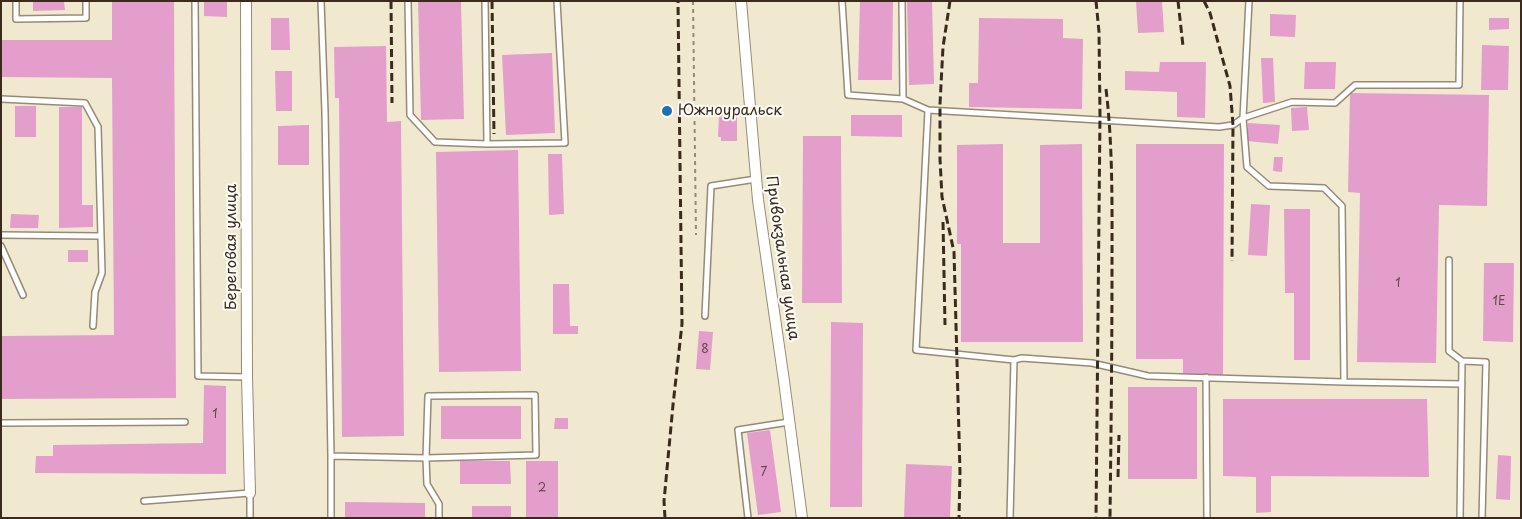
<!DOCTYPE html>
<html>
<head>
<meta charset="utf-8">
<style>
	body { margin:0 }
	#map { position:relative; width:1522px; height:519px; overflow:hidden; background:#f0e9d0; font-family:"Playpen Sans",sans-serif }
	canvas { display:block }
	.frame { position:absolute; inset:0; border:2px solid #3b2a1e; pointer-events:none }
</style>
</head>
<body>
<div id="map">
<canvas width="1522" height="519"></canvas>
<div class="frame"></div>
</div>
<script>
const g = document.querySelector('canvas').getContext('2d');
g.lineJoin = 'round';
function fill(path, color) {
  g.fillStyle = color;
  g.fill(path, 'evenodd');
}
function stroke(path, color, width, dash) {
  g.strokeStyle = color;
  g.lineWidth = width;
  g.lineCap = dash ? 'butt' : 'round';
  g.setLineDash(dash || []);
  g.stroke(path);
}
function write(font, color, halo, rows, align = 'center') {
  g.font = font + ' "Playpen Sans",sans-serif';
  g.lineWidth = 4;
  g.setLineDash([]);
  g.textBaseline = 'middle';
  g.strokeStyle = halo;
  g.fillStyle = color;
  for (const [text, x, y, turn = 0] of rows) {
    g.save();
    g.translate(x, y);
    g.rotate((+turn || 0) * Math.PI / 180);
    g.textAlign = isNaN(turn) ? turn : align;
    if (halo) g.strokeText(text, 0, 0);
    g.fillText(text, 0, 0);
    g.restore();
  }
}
fill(new Path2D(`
	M33,1H64L65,10L33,11Z
	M112,1H174L176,398L1,399V336L114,335L112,78L1,77V40H112Z
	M204,1H227V17L204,16Z
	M418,1H461L464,119L421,120Z
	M860,1H893L892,80H858Z
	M907,1H932L934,84L909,85Z
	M1136,1H1162L1164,32L1138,33Z
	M1270,14L1296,15L1295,37L1270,36Z
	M271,18H289L290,50H271Z
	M979,18L1063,19V38L1083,39L1082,109L969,107V83H978Z
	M1489,18H1509V29L1489,30Z
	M1482,45L1509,46L1508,90H1481Z
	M386,46L387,122L401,121L404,436L342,437L339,98H335L334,47Z
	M552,53L555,133L506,135L502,55Z
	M1261,58H1273L1275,102L1263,103Z
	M1160,62H1206L1205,118L1177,117V92L1125,90V71L1159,72Z
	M1305,62H1336L1335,89H1304Z
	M275,71H292V111H276Z
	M1350,93L1489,95L1487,206L1439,205L1436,363L1357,362L1360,193L1348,192Z
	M15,106H36V137H15Z
	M59,107H82V205H93V227L59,228Z
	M1307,107L1309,130L1292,131L1291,108Z
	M721,112H737V141H721V137H718L719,116H721Z
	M851,115H902V137L851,136Z
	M1248,123L1280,125L1278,144L1247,141Z
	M309,125V165H278V126Z
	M803,136H841L842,303H802Z
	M1003,144V243H1040V145L1082,144L1083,342H961V244H957V145Z
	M1136,144H1224L1223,375H1183V359H1136Z
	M518,150L521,371L439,372L436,152Z
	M548,154H562L564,214L549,215Z
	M1274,157H1283L1282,172L1273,171Z
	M1251,204L1270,205L1267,256L1248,255Z
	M1284,209H1310V360H1294V293H1285Z
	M11,214L39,215L38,228H10Z
	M68,250H88V262H68Z
	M1484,263H1514L1513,342L1483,341Z
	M553,284H569L570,326H578V334H553Z
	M831,322L863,323L862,507H830Z
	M699,331L713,332L710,370L696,369Z
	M204,385L226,386V474L35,473L36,456H53V445L203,443Z
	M1128,387H1197V479H1128Z
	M1223,399H1427L1429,477L1271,476V512L1256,513V477L1223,476Z
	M441,406H521V439H441Z
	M555,418H568V429H554Z
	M770,430L781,512L758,515L747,433Z
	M1498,455L1511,456L1510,500L1496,499Z
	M460,461H510L511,484H460Z
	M526,461H558V518H526Z
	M906,464L952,466L950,518H904Z
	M345,502L425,503V518H345Z
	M472,506H511V518H472Z`), '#e39ecb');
const service = new Path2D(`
	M16,1V19L86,18V1
	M195,1L198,376L247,377
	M321,1L325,112L331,456L426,458L536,455L535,395L428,396L426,458L427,484L439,504V518
	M408,1L410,115L435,142L487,144L565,143L557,1
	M485,1L487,144
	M842,1L848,95L903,99L928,110L916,350L1014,360L1010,518
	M902,1L903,99
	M1249,1L1243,118L1247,167L1269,186L1324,188L1342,206L1344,382
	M1,99L85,103L98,127L102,273L95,292L93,326
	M928,110L1219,127L1233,125L1243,118L1292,102L1335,103L1355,85H1459L1460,1
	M1,235L100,236
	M1,246L23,295
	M1449,260V351L1462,361L1460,518
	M705,316L711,186L756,179
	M1014,360L1022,358L1092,363L1148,376L1344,382L1462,384
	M1462,361L1486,362L1482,518
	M1206,377L1207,518
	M1,423L185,422
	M331,456V518
	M144,501L250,493V518
	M748,518L738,430L789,422`);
const minor = new Path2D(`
	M246,1L247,377L250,493
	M741,1L758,200L784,381L802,518`);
stroke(service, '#968a77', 8);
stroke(minor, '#968a77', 12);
stroke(new Path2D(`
	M693,1L696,235`), '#968a77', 2, [4, 4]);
stroke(service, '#fff', 5);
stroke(minor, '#fff', 10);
stroke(new Path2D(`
	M391,1L392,103
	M492,1L494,134
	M950,1L943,47L940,104V159L942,197L954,252L960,472L959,518
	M1096,1L1099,32L1100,115L1096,518
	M1178,1L1183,46
	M1204,1L1210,13L1230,86L1233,125L1232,261
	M1106,89C1113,147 1112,208 1112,267C1112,351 1111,434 1110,518
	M943,222L945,325
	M1118,477L1119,435
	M665,518L664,501L673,405L682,324L678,1`), '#3b2a1e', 3, [8, 4]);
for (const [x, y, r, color] of [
	[667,111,6,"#1f6fb2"]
]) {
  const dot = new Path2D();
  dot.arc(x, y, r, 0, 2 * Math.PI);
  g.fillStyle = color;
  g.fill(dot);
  stroke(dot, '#fdfcf7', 2);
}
write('12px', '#654749', null, [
	["1",1398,284],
	["1Е",1499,302],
	["8",705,350],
	["1",215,415],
	["7",764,473],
	["2",542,489]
]);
write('15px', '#3b2a1e', '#fdfcf7', [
	["Южноуральск",678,111]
], 'left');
write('15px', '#3b2a1e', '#fdfcf7', [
	["Береговая улица",232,247,-90],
	["Привокзальная улица",782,258,82]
]);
</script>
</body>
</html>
